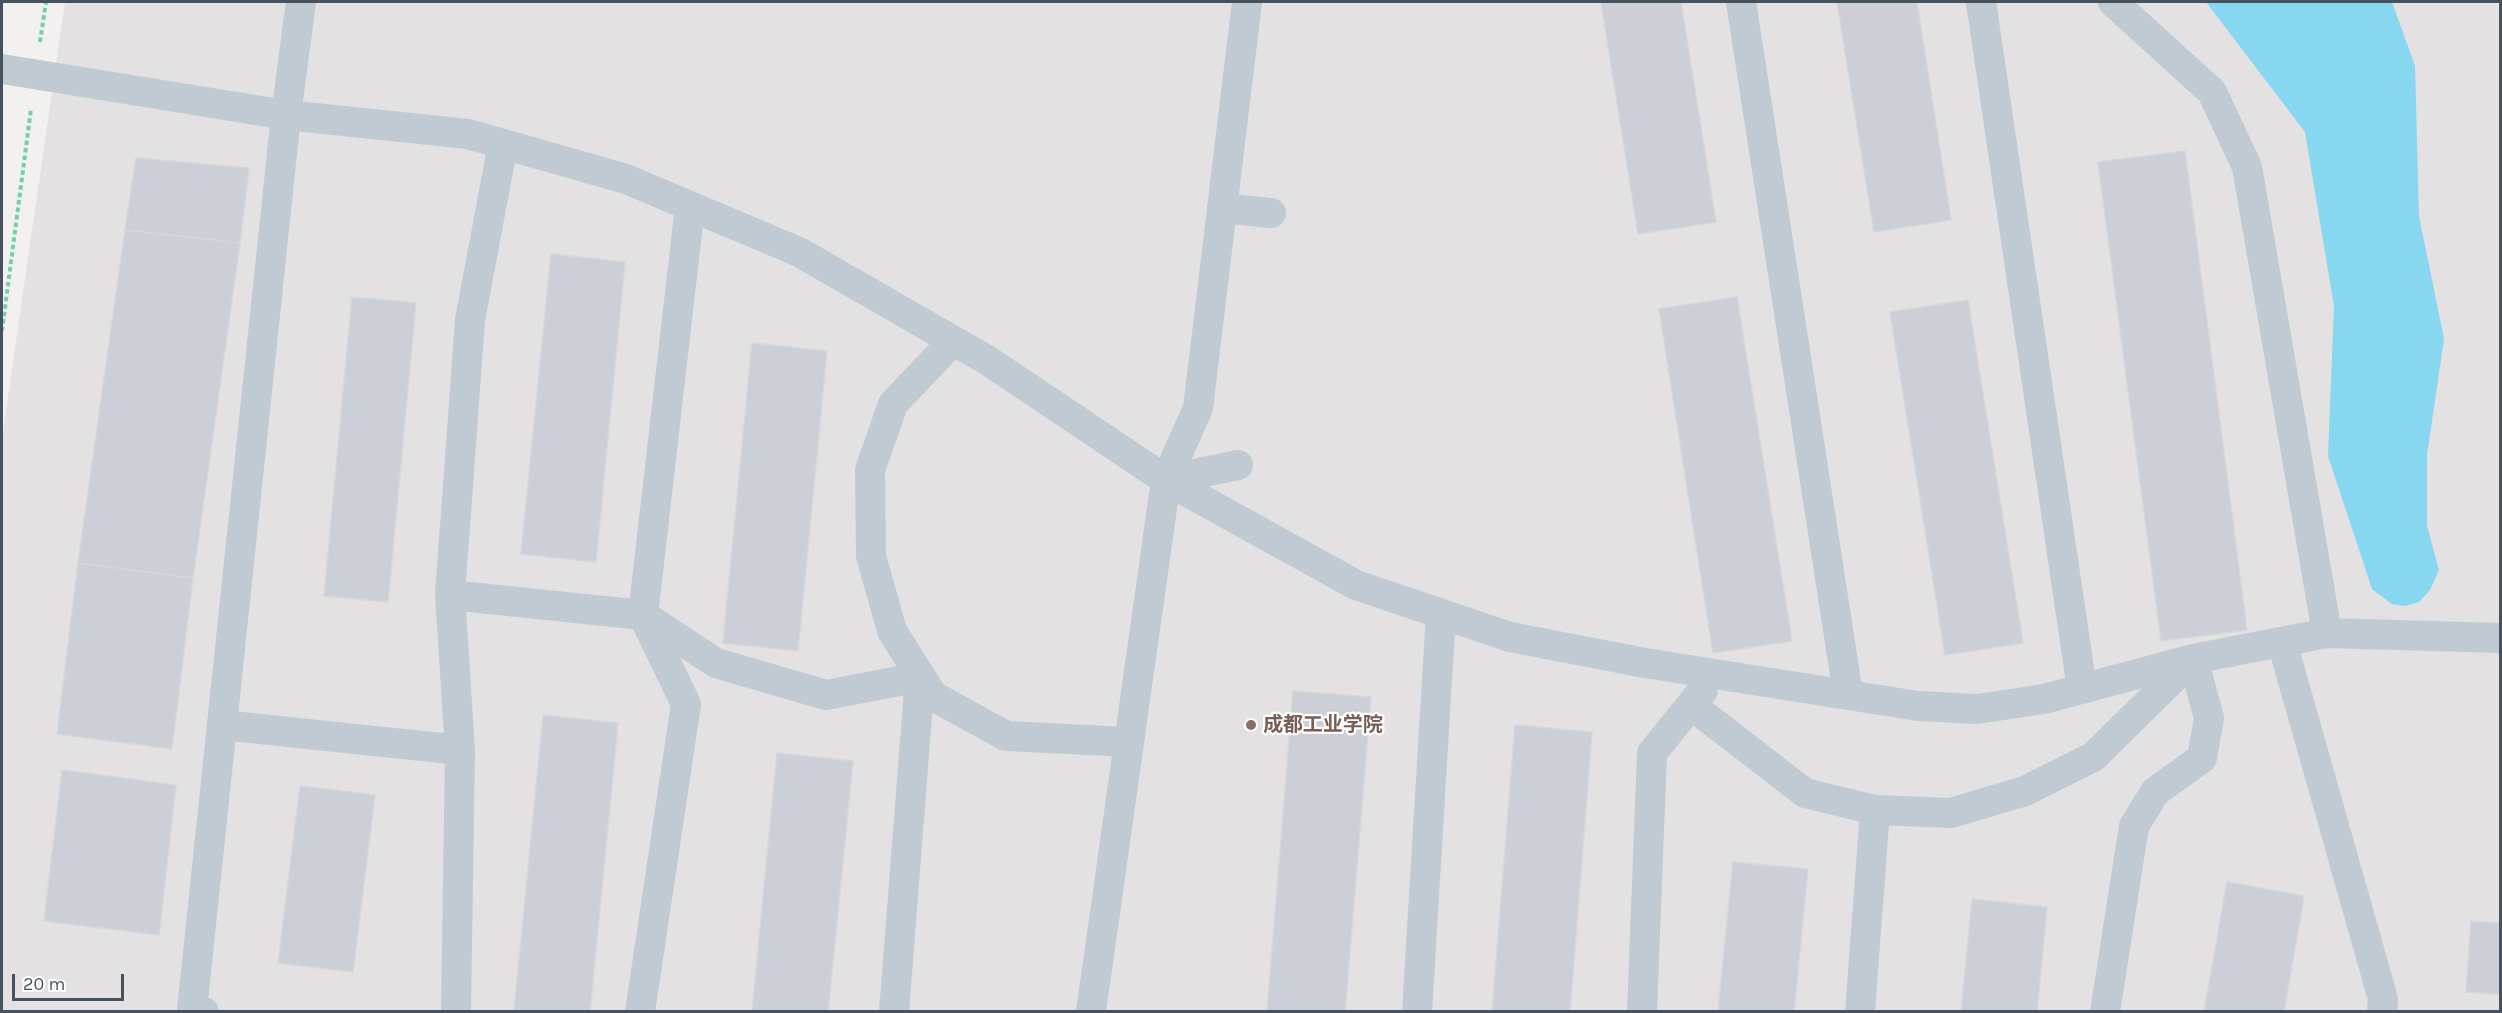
<!DOCTYPE html>
<html>
<head>
<meta charset="utf-8">
<style>
	body { margin:0 }
	#map { position:relative; width:2502px; height:1013px; overflow:hidden; background:#f3f0f0; font-family:Karla,sans-serif }
	canvas { display:block }
	.frame { position:absolute; inset:0; border:3px solid #47525f; pointer-events:none }
	.scale { position:absolute; left:12px; top:974px; width:112px; height:27px; box-sizing:border-box; border:3px solid #47525f; border-top:0; padding-left:8px; font-size:18px; line-height:21px; white-space:nowrap; color:#47525f; -webkit-text-stroke:4px #fff; paint-order:stroke }
</style>
</head>
<body>
<div id="map">
<canvas width="2502" height="1013"></canvas>
<div class="frame"></div>
<div class="scale">20 m</div>
</div>
<script>
const g = document.querySelector('canvas').getContext('2d');
g.lineJoin = 'round';
function fill(path, color) {
  g.fillStyle = color;
  g.fill(path, 'evenodd');
}
function stroke(path, color, width, dash) {
  g.strokeStyle = color;
  g.lineWidth = width;
  g.lineCap = dash ? 'butt' : 'round';
  g.setLineDash(dash || []);
  g.stroke(path);
}
function write(font, color, halo, rows, align = 'center') {
  g.font = font + ' Karla,"Noto Sans SC",sans-serif';
  g.lineWidth = 4.5;
  g.setLineDash([]);
  g.textBaseline = 'middle';
  g.strokeStyle = halo;
  g.fillStyle = color;
  for (const [text, x, y, turn = 0] of rows) {
    g.save();
    g.translate(x, y);
    g.rotate((+turn || 0) * Math.PI / 180);
    g.textAlign = isNaN(turn) ? turn : align;
    if (halo) g.strokeText(text, 0, 0);
    g.fillText(text, 0, 0);
    g.restore();
  }
}
fill(new Path2D(`
	M65,2H2500V1011L2,1012V438Z`), '#e4e1e2');
fill(new Path2D(`
	M2206,2H2392L2415,66L2419,216L2444,339L2427,455V526L2439,570L2430,590L2419,602L2404,606L2392,604L2372,589L2328,456L2334,306L2305,132Z`), '#87d7f1');
const building = new Path2D(`
	M1601,2H1681L1716,222L1638,234Z
	M1837,2H1917L1951,220L1874,232Z
	M2185,151L2247,630L2161,641L2098,162Z
	M136,158L249,168L240,243L125,230Z
	M125,230L240,243L193,578L78,563Z
	M551,254L625,262L596,562L521,554Z
	M352,297L416,303L388,602L324,596Z
	M1737,297L1792,641L1713,653L1659,309Z
	M1968,300L2023,643L1945,655L1890,312Z
	M752,343L827,351L798,651L723,643Z
	M78,563L193,578L172,749L57,734Z
	M1293,691L1371,697L1345,1012H1267Z
	M543,715L618,723L590,1012H514Z
	M1515,725L1592,732L1570,1012H1492Z
	M777,753L853,761L828,1012H752Z
	M62,770L176,785L159,935L44,921Z
	M300,786L375,795L353,972L278,963Z
	M1733,862L1808,869L1794,1012H1718Z
	M2227,882L2304,896L2284,1012H2204Z
	M1972,899L2047,907L2037,1012H1961Z
	M2471,921L2500,923V994L2466,992Z`);
fill(building, '#cccfd5');
stroke(building, '#d4d6dc', 1.5);
stroke(new Path2D(`
	M40,42L46,2
	M2,331L31,109`), '#72d2a7', 4, [4.5, 3]);
stroke(new Path2D(`
	M301,2L286,115L468,134L626,179L799,252L987,360L1166,480L1356,585L1510,637L1645,663L1918,706L1977,709L2044,699L2193,659L2327,633L2500,638
	M1741,2L1848,694
	M1981,2L2082,689
	M2113,2L2212,92L2247,167L2327,633
	M2,69L286,115L192,1010L204,1012
	M1222,208L1271,213
	M953,341L893,404L870,470L871,556L892,631L933,696L1006,736L1129,742
	M1166,480L1238,465
	M450,595L643,615L716,663L826,695L920,677L894,1012
	M2282,642L2383,999L2382,1012
	M1691,705L1805,793L1875,810L1951,813L2025,791L2093,757L2193,659L2209,718L2202,758L2155,792L2134,826L2105,1012
	M222,725L460,750L450,595L470,320L503,144
	M456,1012L460,750
	M640,1012L686,704L643,615L690,206
	M1091,1012L1166,480L1198,408L1247,2
	M1417,1012L1441,614
	M1642,1012L1652,753L1703,690
	M1860,1012L1875,810`), '#c0cad3', 30);
for (const [x, y, r, color] of [
	[1251,725,6,"#8d6e63"]
]) {
  const dot = new Path2D();
  dot.arc(x, y, r, 0, 2 * Math.PI);
  g.fillStyle = color;
  g.fill(dot);
  stroke(dot, '#fff', 2);
}
write('bold 20px', '#785e54', '#fff', [
	["成都工业学院",1263,725]
], 'left');
</script>
</body>
</html>
